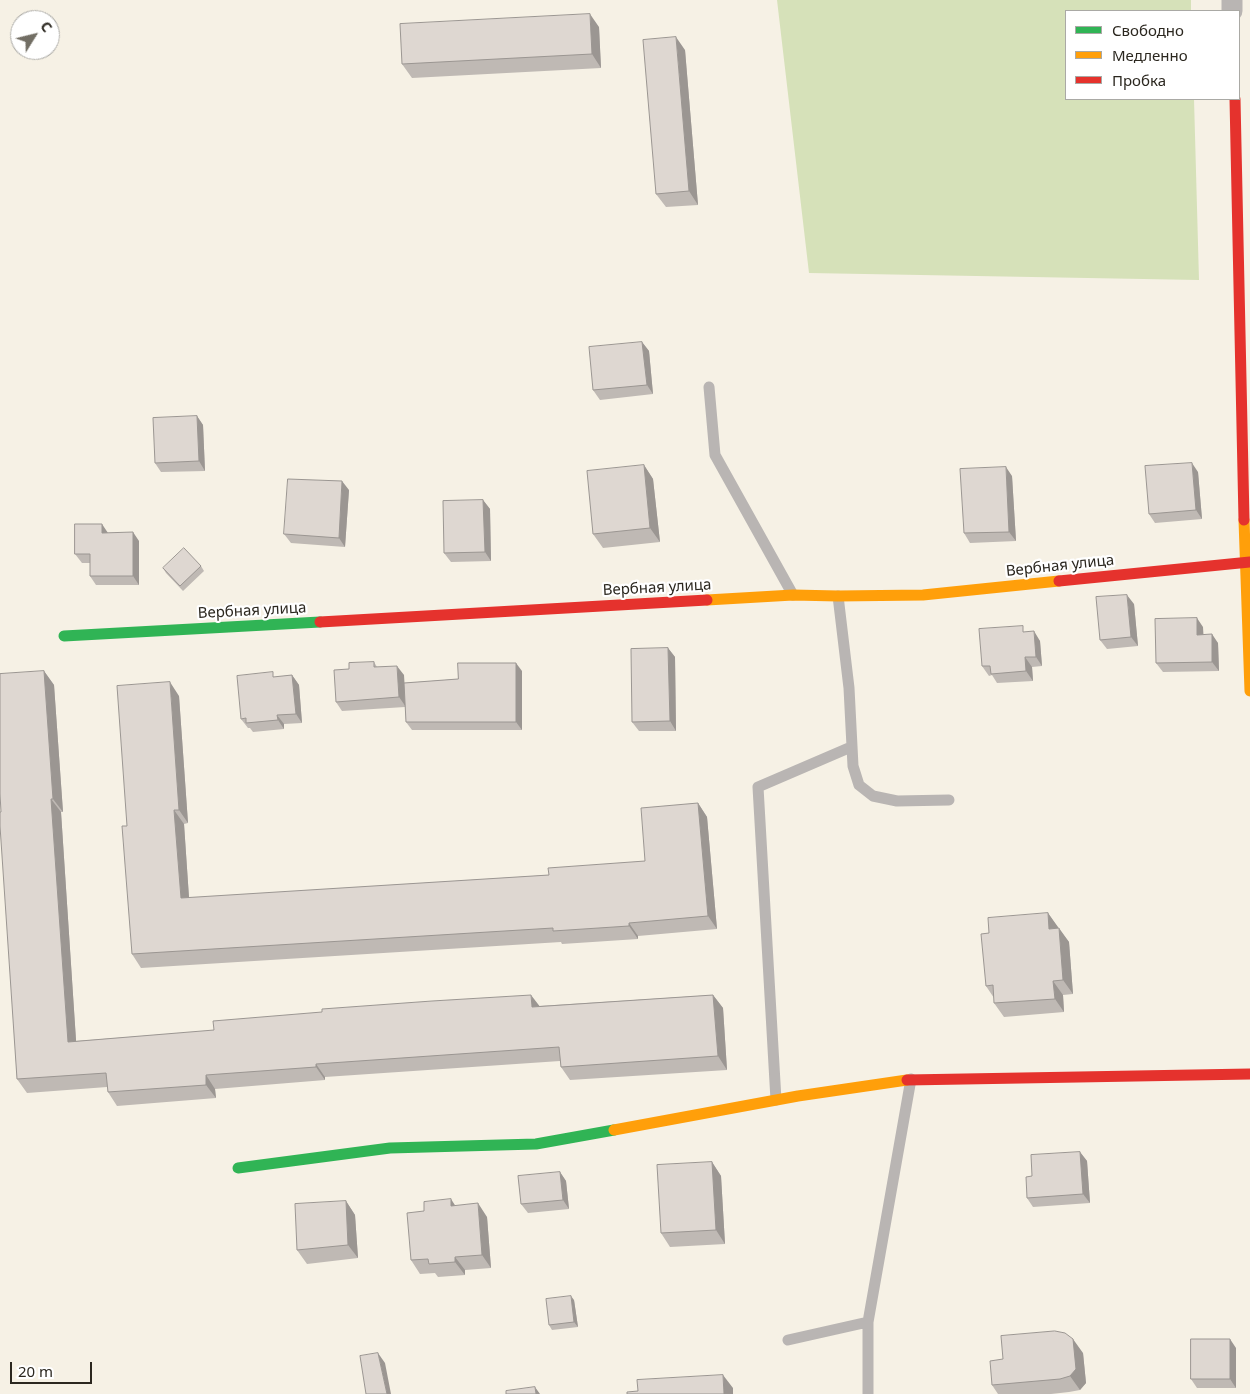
<!DOCTYPE html>
<html>
<head>
<meta charset="utf-8">
<style>
	body { margin:0 }
	#map { position:relative; width:1250px; height:1394px; overflow:hidden; background:#f6f1e5; font-family:"Noto Sans",sans-serif }
	canvas { display:block }
	.legend { position:absolute; left:1065px; top:10px; width:175px; height:90px; box-sizing:border-box; background:#fff; border:1px solid #aaa9a5; margin:0; padding:6px 9px; list-style:none; font-size:15px; color:#2b271f }
	.legend li { display:flex; align-items:center; gap:10px; height:25px }
	.legend b { width:25px; border:1px solid #aaa9a5 }
	.north { position:absolute; left:10px; top:10px; width:50px; height:50px; box-sizing:border-box; background:#fff; border:1px solid #aaa9a5; border-radius:50%; rotate:54deg; font-size:14px; font-weight:700; line-height:20px; text-align:center; color:#2b271f }
	.north::after { content:''; display:block; margin:auto; width:18px; height:22px; background:#726e64; clip-path:polygon(50% 0,100% 100%,50% 72%,0 100%) }
	.scale { position:absolute; left:10px; top:1362px; width:82px; height:22px; box-sizing:border-box; border:2px solid #2b271f; border-top:0; padding-left:6px; font-size:15px; line-height:18px; white-space:nowrap; color:#2b271f; -webkit-text-stroke:4px #fff; paint-order:stroke }
</style>
</head>
<body>
<div id="map">
<canvas width="1250" height="1394"></canvas>
<ul class="legend">
<li><b style="height:6px;background:#30b455"></b>Свободно</li>
<li><b style="height:6px;background:#ff9f0a"></b>Медленно</li>
<li><b style="height:6px;background:#e5322d"></b>Пробка</li>
</ul>
<div class="north">С</div>
<div class="scale">20 m</div>
</div>
<script>
const g = document.querySelector('canvas').getContext('2d');
g.lineJoin = 'round';
function fill(path, color) {
  g.fillStyle = color;
  g.fill(path, 'evenodd');
}
function stroke(path, color, width, dash) {
  g.strokeStyle = color;
  g.lineWidth = width;
  g.lineCap = dash ? 'butt' : 'round';
  g.setLineDash(dash || []);
  g.stroke(path);
}
function write(font, color, halo, rows, align = 'center') {
  g.font = font + ' "Noto Sans",sans-serif';
  g.lineWidth = 4.5;
  g.setLineDash([]);
  g.textBaseline = 'middle';
  g.strokeStyle = halo;
  g.fillStyle = color;
  for (const [text, x, y, turn = 0] of rows) {
    g.save();
    g.translate(x, y);
    g.rotate((+turn || 0) * Math.PI / 180);
    g.textAlign = isNaN(turn) ? turn : align;
    if (halo) g.strokeText(text, 0, 0);
    g.fillText(text, 0, 0);
    g.restore();
  }
}
fill(new Path2D(`
	M777,0H1191V11H1066V99H1194L1199,280L809,273Z`), '#d6e1b9');
stroke(new Path2D(`
	M709,387L715,455L793,595
	M838,596L849,688L853,766L859,785L873,796L897,801L949,800
	M776,1100L758,787L851,747
	M788,1340L868,1322
	M868,1394V1322L911,1079`), '#b9b5b3', 11);
stroke(new Path2D(`
	M1232,0V11`), '#b9b5b3', 21);
stroke(new Path2D(`
	M64,636L320,622
	M238,1168L390,1148L536,1144L614,1130`), '#30b455', 11);
stroke(new Path2D(`
	M1244,520L1250,691
	M707,600L793,595L838,596L923,595L1059,581
	M614,1130L798,1096L907,1080`), '#ff9f0a', 11);
stroke(new Path2D(`
	M1235,99L1244,520
	M1059,581L1250,562
	M320,622L707,600
	M907,1080L1250,1074`), '#e5322d', 11);
fill(new Path2D(`
	M599,27L601,68L412,78L402,64Z
	M685,50L698,205L666,207L656,194Z
	M642,342L649,351L653,394L600,400L593,390Z
	M197,416L203,425L205,471L161,472L155,463Z
	M644,465L653,479L660,542L603,548L593,534Z
	M1198,472L1202,519L1155,523L1149,514Z
	M1012,476L1016,541L970,543L964,533Z
	M349,490L345,547L291,543L284,534Z
	M483,500L490,509L491,561L451,562L444,553Z
	M108,533L139,541V585H96L90,576V563H82L75,554Z
	M201,566L204,571L183,591L166,573L163,568Z
	M1134,604L1138,646L1107,649L1100,640Z
	M1203,627V634L1218,643L1219,671L1163,672L1156,663Z
	M1027,632L1040,641L1042,666L1032,667L1033,681L997,683L992,675L989,676L982,666Z
	M668,648L675,657L676,731H639L632,722Z
	M374,662L377,667L404,675V683L458,679L522,671V730H412L406,722L405,707L342,711L336,702L349,669Z
	M44,671L54,685L63,812H61L76,1041L539,1006L713,995L723,1008L727,1070L570,1080L561,1067L560,1061L325,1077V1080L215,1089L216,1098L117,1106L108,1092L107,1087L27,1093L17,1079L1,812Z
	M292,675L299,685L302,723L284,724V729L253,732L250,728H248L241,719L276,677Z
	M179,696L188,823L184,824L189,898L549,875L645,861L698,803L707,817L717,929L638,936V939L562,944L561,942L141,968L132,954L127,826Z
	M1048,913L1058,928L1069,942L1073,994L1063,995L1064,1012L1004,1017L994,1003V998L986,986L989,933Z
	M1080,1152L1087,1161L1090,1203L1033,1207L1027,1198Z
	M712,1162L721,1176L725,1244L670,1247L661,1233Z
	M560,1172L566,1181L569,1209L528,1213L521,1204Z
	M346,1201L355,1215L358,1258L307,1264L297,1250Z
	M455,1205L487,1217L491,1268L465,1270V1275L438,1277L435,1273L420,1274L411,1260L424,1211Z
	M574,1300L578,1327L552,1330L549,1325Z
	M1236,1348V1388H1197L1191,1379Z
	M1083,1353L1086,1383L1080,1390L1069,1392L1051,1394H998L992,1385Z`), '#bfb9b4');
fill(new Path2D(`
	M590,14L599,27L601,68L592,54Z
	M676,37L685,50L698,205L689,191Z
	M642,342L649,351L653,394L647,385Z
	M197,416L203,425L205,471L199,461Z
	M1192,463L1198,472L1202,519L1196,510Z
	M644,465L653,479L660,542L650,528Z
	M1006,467L1012,476L1016,541L1009,532Z
	M342,481L349,490L345,547L339,538Z
	M483,500L490,509L491,561L485,552Z
	M102,524L108,533H102Z
	M133,532L139,541V585L133,576Z
	M1127,595L1134,604L1138,646L1131,637Z
	M1197,618L1203,627L1204,644L1197,635Z
	M1034,631L1040,641L1042,666L1036,657Z
	M1212,634L1218,643L1219,671L1212,662Z
	M668,648L675,657L676,731L670,721Z
	M1025,657L1032,667L1033,681L1026,671Z
	M516,663L522,671V730L516,722Z
	M397,666L404,675L406,707L399,697Z
	M44,671L54,685L63,812L53,799Z
	M292,675L299,685L302,723L296,714Z
	M170,682L179,696L188,823L179,810Z
	M277,715L284,724V729L278,720Z
	M51,799L61,812L77,1055L68,1042Z
	M698,803L707,817L717,929L708,916Z
	M174,810L184,824L190,912L181,898Z
	M1048,913L1058,927L1059,942L1049,929Z
	M629,923L638,936V939L629,926Z
	M1059,928L1069,942L1073,994L1063,980Z
	M1053,981L1063,995L1064,1012L1055,999Z
	M531,995L541,1008L532,1007Z
	M713,995L723,1008L727,1070L718,1056Z
	M316,1064L325,1077V1080L316,1067Z
	M206,1075L215,1089L216,1098L206,1085Z
	M1080,1152L1087,1161L1090,1203L1083,1194Z
	M712,1162L721,1176L725,1244L716,1230Z
	M560,1172L566,1181L569,1209L563,1200Z
	M451,1199L460,1213L451,1206Z
	M346,1201L355,1215L358,1258L348,1245Z
	M478,1203L487,1217L491,1268L482,1255Z
	M455,1257L465,1270V1275L455,1262Z
	M571,1296L574,1300L578,1327L574,1322Z
	M1073,1339L1083,1353L1086,1383L1080,1390L1070,1376Z
	M1230,1339L1236,1348V1388L1230,1379Z
	M378,1353L385,1363L391,1394H387Z
	M723,1375L733,1388V1394H724Z
	M535,1387L540,1394H536Z`), '#9b9692');
const building = new Path2D(`
	M590,14L592,54L402,64L400,24Z
	M676,37L689,191L656,194L643,40Z
	M642,342L647,385L593,390L589,347Z
	M197,416L199,461L155,463L153,418Z
	M1192,463L1196,510L1149,514L1145,466Z
	M644,465L650,528L593,534L587,471Z
	M1006,467L1009,532L964,533L960,469Z
	M288,479L342,481L339,538L284,534Z
	M483,500L485,552L444,553L443,501Z
	M75,524H102V533L133,532V576H90V554H75Z
	M184,548L201,566L180,586L163,568Z
	M1127,595L1131,637L1100,640L1096,597Z
	M1197,618V635L1212,634V662L1156,663L1155,619Z
	M1023,626V632L1034,631L1036,657H1025L1026,671L991,674L990,666H982L979,629Z
	M668,648L670,721L632,722L631,649Z
	M374,662V667L397,666L399,697L336,702L334,670L349,669V663Z
	M458,663H516V722H406L404,683L458,679Z
	M44,671L53,799H51L68,1042L214,1030L213,1021L322,1012V1009L432,1001L531,995L532,1007L713,995L718,1056L561,1067L559,1047L316,1064V1067L206,1075V1085L108,1092L106,1073L17,1079L0,826V812H1L0,794V674Z
	M273,672V677L292,675L296,714L277,715L278,720L246,723V718L241,719L237,676Z
	M170,682L179,810H174L181,898L549,875L548,868L645,861L641,808L698,803L708,916L629,923V926L553,931V928L132,954L122,826H127L117,686Z
	M1048,913L1049,929L1059,928L1063,980L1053,981L1055,999L994,1003L993,985L986,986L981,934L989,933L988,918Z
	M1080,1152L1083,1194L1027,1198L1026,1177L1032,1176L1031,1155Z
	M712,1162L716,1230L661,1233L657,1165Z
	M560,1172L563,1200L521,1204L518,1176Z
	M451,1199V1206L478,1203L482,1255L455,1257V1262L429,1264L428,1259L411,1260L407,1213L424,1211V1202Z
	M346,1201L348,1245L297,1250L295,1204Z
	M571,1296L574,1322L549,1325L546,1299Z
	M1055,1331L1065,1333L1073,1339L1076,1369L1070,1376L1060,1379L992,1385L990,1361L1003,1359L1001,1336Z
	M1191,1339H1230V1379H1191Z
	M378,1353L387,1394H366L360,1356Z
	M723,1375L724,1394H627V1392L638,1391L637,1380Z
	M535,1387L536,1394H506V1391Z`);
fill(building, '#ded7d1');
stroke(building, '#9b9692', 1);
write('15px', '#2b271f', '#fff', [
	["Вербная улица",1060,566,-6],
	["Вербная улица",657,588,-3],
	["Вербная улица",252,611,-3]
]);
</script>
</body>
</html>
